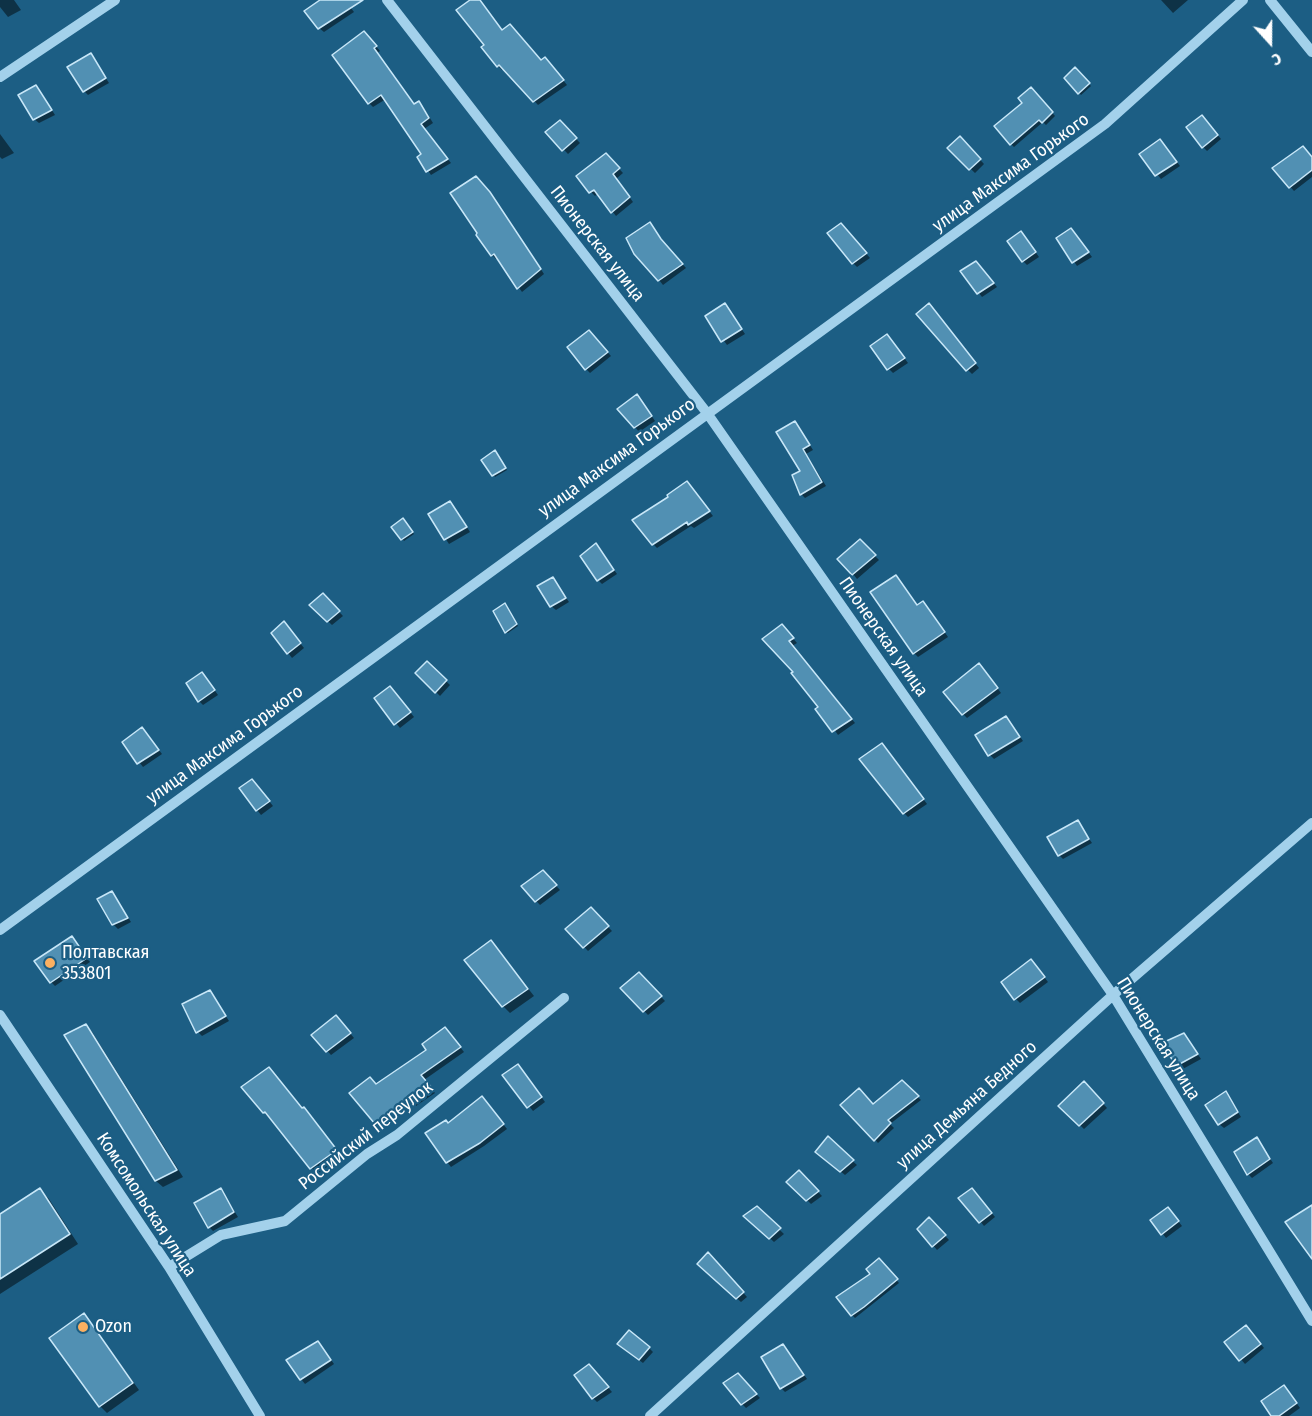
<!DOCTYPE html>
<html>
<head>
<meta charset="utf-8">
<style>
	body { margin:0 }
	#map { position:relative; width:1312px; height:1416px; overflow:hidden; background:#1c5e84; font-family:"Fira Sans Condensed",sans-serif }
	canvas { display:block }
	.north { position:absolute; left:1240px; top:12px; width:60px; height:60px; -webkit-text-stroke:4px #1c5e84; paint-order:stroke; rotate:159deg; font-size:16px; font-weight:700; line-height:24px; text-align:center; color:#fff }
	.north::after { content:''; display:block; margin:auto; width:21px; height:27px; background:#fff; clip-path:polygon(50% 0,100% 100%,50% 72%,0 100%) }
</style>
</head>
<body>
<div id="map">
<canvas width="1312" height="1416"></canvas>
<div class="north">С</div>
</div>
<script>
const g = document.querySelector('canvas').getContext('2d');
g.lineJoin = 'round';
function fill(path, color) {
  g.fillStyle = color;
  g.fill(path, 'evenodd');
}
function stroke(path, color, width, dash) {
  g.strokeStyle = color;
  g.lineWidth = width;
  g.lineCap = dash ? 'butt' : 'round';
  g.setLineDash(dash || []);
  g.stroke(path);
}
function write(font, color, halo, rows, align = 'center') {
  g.font = font + ' "Fira Sans Condensed",sans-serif';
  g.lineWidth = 4.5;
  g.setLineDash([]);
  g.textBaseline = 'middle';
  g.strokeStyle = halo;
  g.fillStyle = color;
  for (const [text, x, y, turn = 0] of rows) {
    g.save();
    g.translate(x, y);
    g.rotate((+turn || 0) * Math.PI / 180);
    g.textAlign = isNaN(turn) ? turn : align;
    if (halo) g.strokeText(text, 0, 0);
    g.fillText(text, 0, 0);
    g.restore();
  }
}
fill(new Path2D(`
	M0,0H14L21,10L8,17L0,7Z
	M323,0H345L354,12L324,32L319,28Z
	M472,0H479L503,32L541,62L549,63L567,85L538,105L504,68L502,70L498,66L486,45Z
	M1161,0H1188L1173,13Z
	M368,37L380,51L377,53L415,105L419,103L423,107L433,123L424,129L451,163L431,175L419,157L423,155L386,99L373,107L369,103Z
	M91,55L109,83L88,95L84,91Z
	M1075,70L1091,86L1081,95L1066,78Z
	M1031,89L1055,116L1046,125L1043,122L1014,147L1011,144Z
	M40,91L55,115L39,123L34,119Z
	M1206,121L1221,139L1207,151L1203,147Z
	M564,126L580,143L568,154L547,132Z
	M0,134L14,153L2,159L0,157Z
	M960,138L984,164L975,173L949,148Z
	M1164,145L1180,166L1161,179L1141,154Z
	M606,155L623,173L616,179L633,202L616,216L598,193L595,196L591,192Z
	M1312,158V177L1294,191L1274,169Z
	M494,198L544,274L522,292L498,258L496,259L492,255Z
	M845,229L870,258L857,267L853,263Z
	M1075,234L1092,257L1077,266L1058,238Z
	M1025,237L1039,257L1027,265L1023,261Z
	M665,245L686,268L663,285L659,280Z
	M980,267L997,287L982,297L962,271Z
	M725,304L745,334L727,345L707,317Z
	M933,310L979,368L972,374L968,370Z
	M593,336L611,356L590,373L586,369Z
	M891,340L908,363L893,373L889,369Z
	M641,400L655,421L639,432L635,427Z
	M799,428L813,450L806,454L826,486L805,498L801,494Z
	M497,454L507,470L495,477L483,460Z
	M691,488L713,516L694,528L691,526L657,548L653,544L670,497Z
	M454,507L470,532L449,544L430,515Z
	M405,522L414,534L404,541L393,527Z
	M860,541L879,560L857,579L853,574Z
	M600,550L617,574L602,584L598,580Z
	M553,579L569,602L556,610L551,606Z
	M323,595L343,616L332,625L311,605Z
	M507,606L518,626L508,633L506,632Z
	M918,607H927L948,637L918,657L914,653Z
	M288,628L304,648L292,658L273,633Z
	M786,630L797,643L792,646L855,723L838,735L795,672Z
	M427,663L450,685L440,696L417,673Z
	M983,669L1001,693L967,718L963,714Z
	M206,678L218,695L203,705L199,701Z
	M394,692L414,717L400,728L376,698Z
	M1010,722L1023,741L994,759L990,755Z
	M146,733L162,754L143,767L124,742Z
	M886,749L927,804L908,817L904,813Z
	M256,785L273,806L261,815L241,789Z
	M1077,821L1092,843L1063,859L1059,855Z
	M543,872L560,890L540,905L523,887Z
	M112,893L131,922L118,929L113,924Z
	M591,909L612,931L588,951L567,929Z
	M72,938L90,962L55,986L51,982Z
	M497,949L534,996L510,1013L503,1006Z
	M1035,965L1048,982L1020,1003L1016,999Z
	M639,974L665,1001L648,1015L622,988Z
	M210,991L229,1021L202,1036L198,1032Z
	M340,1021L354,1038L331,1055L313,1035Z
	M85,1026L92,1032L183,1177L163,1187L156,1181L66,1036Z
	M449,1033L464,1052L424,1080L435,1093L416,1106L413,1103L380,1128L351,1093L376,1086Z
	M1184,1034L1201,1059L1181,1070L1177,1065Z
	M522,1070L545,1102L533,1111L504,1075Z
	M274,1075L309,1115L341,1157L317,1174L264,1112Z
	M902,1082L921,1100L890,1124L894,1128L878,1143L843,1105L873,1106Z
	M1084,1083L1107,1108L1084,1129L1060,1106Z
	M1226,1093L1241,1117L1224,1128L1219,1124Z
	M486,1103L507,1129L484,1146L451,1167L447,1162L448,1125Z
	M828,1139L857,1165L845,1175L822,1156Z
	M1257,1139L1273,1163L1252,1178L1248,1174Z
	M799,1172L822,1196L811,1204L789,1182Z
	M40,1190L49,1199L78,1244L0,1294V1216Z
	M221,1190L238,1217L213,1231L209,1227Z
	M976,1194L995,1217L984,1226L980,1221Z
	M757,1208L784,1234L774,1242L746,1216Z
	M1172,1213L1182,1226L1166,1238L1152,1220Z
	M929,1219L949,1240L937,1250L919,1229Z
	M708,1254L747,1297L741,1302L699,1264Z
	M879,1260L899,1283L855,1318L852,1315Z
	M90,1322L139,1390L107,1413L100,1406Z
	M1250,1331L1264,1348L1245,1364L1226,1342Z
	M322,1347L334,1364L305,1384L301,1379Z
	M623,1348H649L653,1352L643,1363Z
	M787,1350L807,1379L785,1392L781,1388Z
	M593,1370L612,1392L597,1402L593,1398Z
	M738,1375L760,1398L746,1408L742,1404Z
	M1288,1391L1300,1408L1289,1416H1273Z`), '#0007');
const building = new Path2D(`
	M320,0H363L318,29L304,11Z
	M470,0H480L502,30L510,24L541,60L545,57L564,80L533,102L499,65L497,67L481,47L484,45L456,10Z
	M364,31L377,46L374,48L414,104L419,101L429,118L421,124L448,159L426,172L417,157L421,154L381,95L368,104L332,55Z
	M91,53L106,78L83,92L67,67Z
	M1075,67L1090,83L1078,94L1064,78Z
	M36,85L52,110L33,120L18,95Z
	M1031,87L1053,112L1042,123L1039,120L1010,145L994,126L1022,103L1018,98Z
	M1202,115L1218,135L1202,148L1186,127Z
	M560,120L577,138L562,151L545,132Z
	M960,136L981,159L969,170L947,148Z
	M1160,139L1177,162L1155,176L1139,154Z
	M1303,146L1312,157V170L1289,188L1272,168Z
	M606,153L620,168L613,174L630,197L611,213L594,190L589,193L576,176Z
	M476,176L490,192L541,269L517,289L494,254L491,256L476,235L477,233L450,193Z
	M650,222L661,239L683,264L658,281L634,254L626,238Z
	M841,223L867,253L852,264L827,233Z
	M1071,228L1089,252L1072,263L1056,238Z
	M1021,231L1036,252L1022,262L1007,241Z
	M976,261L994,283L977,294L960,271Z
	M725,303L742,329L721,342L705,316Z
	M929,303L976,363L966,371L916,314Z
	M589,330L608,352L585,370L567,347Z
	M887,334L905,358L887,370L870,346Z
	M637,394L652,416L634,428L617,409Z
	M795,421L810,445L803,449L822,482L800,495L792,475L800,471L776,432Z
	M495,450L506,468L492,476L481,460Z
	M687,481L710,511L688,525L687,522L652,545L632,520L668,497L667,495Z
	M450,501L467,527L444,540L428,514Z
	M403,518L413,532L401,540L391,527Z
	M860,539L876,555L852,575L837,559Z
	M596,543L614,570L597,581L580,556Z
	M896,575L917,605L923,601L945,632L913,654L870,592Z
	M553,577L566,598L550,607L537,586Z
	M323,593L340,611L327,622L309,605Z
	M505,603L517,624L505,633L493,611Z
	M284,621L301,643L287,654L271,633Z
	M782,624L794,638L789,641L852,719L832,732L815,709L818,707L791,673L793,672L762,639Z
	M427,661L447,680L435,693L415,673Z
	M979,663L998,688L962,715L943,692Z
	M202,672L215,690L198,702L186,683Z
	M390,686L411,712L394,725L374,698Z
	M1006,716L1020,737L988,756L975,735Z
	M142,727L159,750L137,764L122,742Z
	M882,743L924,799L903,814L859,759Z
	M252,779L270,801L256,811L239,788Z
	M1078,820L1089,839L1058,856L1047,837Z
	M543,870L557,885L535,902L521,886Z
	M112,891L128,918L112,925L97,899Z
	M591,907L609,926L583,948L565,929Z
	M72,936L87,958L50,983L34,961Z
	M491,940L528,989L502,1007L464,960Z
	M1031,959L1045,977L1014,1000L1001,982Z
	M639,972L662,996L643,1012L620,988Z
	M210,990L226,1016L196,1033L182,1004Z
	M336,1015L351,1033L326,1052L311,1035Z
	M86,1024L177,1170L155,1181L64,1035Z
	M445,1027L461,1047L421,1075L432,1088L411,1103L408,1099L375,1124L349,1093L370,1077L376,1084L426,1050L422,1044Z
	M1184,1033L1198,1054L1176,1066L1162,1043Z
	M518,1064L542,1097L527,1108L502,1075Z
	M269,1067L302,1108L304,1107L337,1150L310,1169L265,1112L263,1113L241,1087Z
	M902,1080L919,1096L888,1120L891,1123L874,1141L840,1105L859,1088L873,1104Z
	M1084,1081L1104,1103L1079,1126L1058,1106Z
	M1226,1091L1238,1112L1218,1125L1205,1105Z
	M482,1096L504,1124L480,1143L446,1163L425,1133L446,1120L448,1123Z
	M828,1136L854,1160L840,1172L815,1152Z
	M1257,1137L1270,1159L1247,1175L1234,1152Z
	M799,1170L819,1191L806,1201L786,1182Z
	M40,1188L70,1234L0,1279V1214Z
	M221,1188L234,1212L208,1228L194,1203Z
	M972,1188L992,1213L979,1223L958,1198Z
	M1312,1205V1259L1285,1222Z
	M757,1206L781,1228L769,1239L743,1216Z
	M1168,1207L1179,1221L1161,1235L1150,1220Z
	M929,1217L946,1235L932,1247L917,1229Z
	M708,1252L744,1292L736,1299L697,1264Z
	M879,1258L898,1279L864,1307L851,1316L836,1297L870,1274L866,1269Z
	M84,1313L133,1383L99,1407L49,1338Z
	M1246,1325L1261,1344L1239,1361L1224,1342Z
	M629,1330L650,1347L639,1360L617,1344Z
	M318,1341L331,1360L300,1380L286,1360Z
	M783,1344L804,1375L780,1389L761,1357Z
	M589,1364L609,1387L592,1399L574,1375Z
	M738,1373L757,1394L741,1405L723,1383Z
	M1284,1385L1297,1403L1279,1416H1271L1261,1401Z`);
fill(building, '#5190b3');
stroke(building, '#c8e7f8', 1.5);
stroke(new Path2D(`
	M387,0L707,413L1113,995L1312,1321
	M1270,0L1312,52
	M0,77L115,0
	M0,930L1105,124L1243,0
	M0,1015L169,1267L260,1416
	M169,1267L221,1235L285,1221L367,1154L397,1135L564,998
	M650,1416L1113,995L1312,823`), '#a3d1eb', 10);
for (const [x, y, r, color] of [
	[50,963,6,"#fbb061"],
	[83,1327,6,"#fbb061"]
]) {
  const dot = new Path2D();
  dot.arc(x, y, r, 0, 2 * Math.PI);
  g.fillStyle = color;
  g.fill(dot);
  stroke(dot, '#1c5e84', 2);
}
write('18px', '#fff', '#1c5e84', [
	["улица Максима Горького",1011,173,-36],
	["Пионерская улица",597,244,52],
	["улица Максима Горького",617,458,-36],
	["Пионерская улица",883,637,55],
	["улица Максима Горького",225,745,-36],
	["Пионерская улица",1158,1039,58],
	["улица Демьяна Бедного",967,1105,-42],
	["Российский переулок",366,1136,-38],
	["Комсомольская улица",146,1205,57]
]);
write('18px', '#fff', '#1c5e84', [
	["Полтавская",62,953],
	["353801",62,974],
	["Ozon",95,1327]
], 'left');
</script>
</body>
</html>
